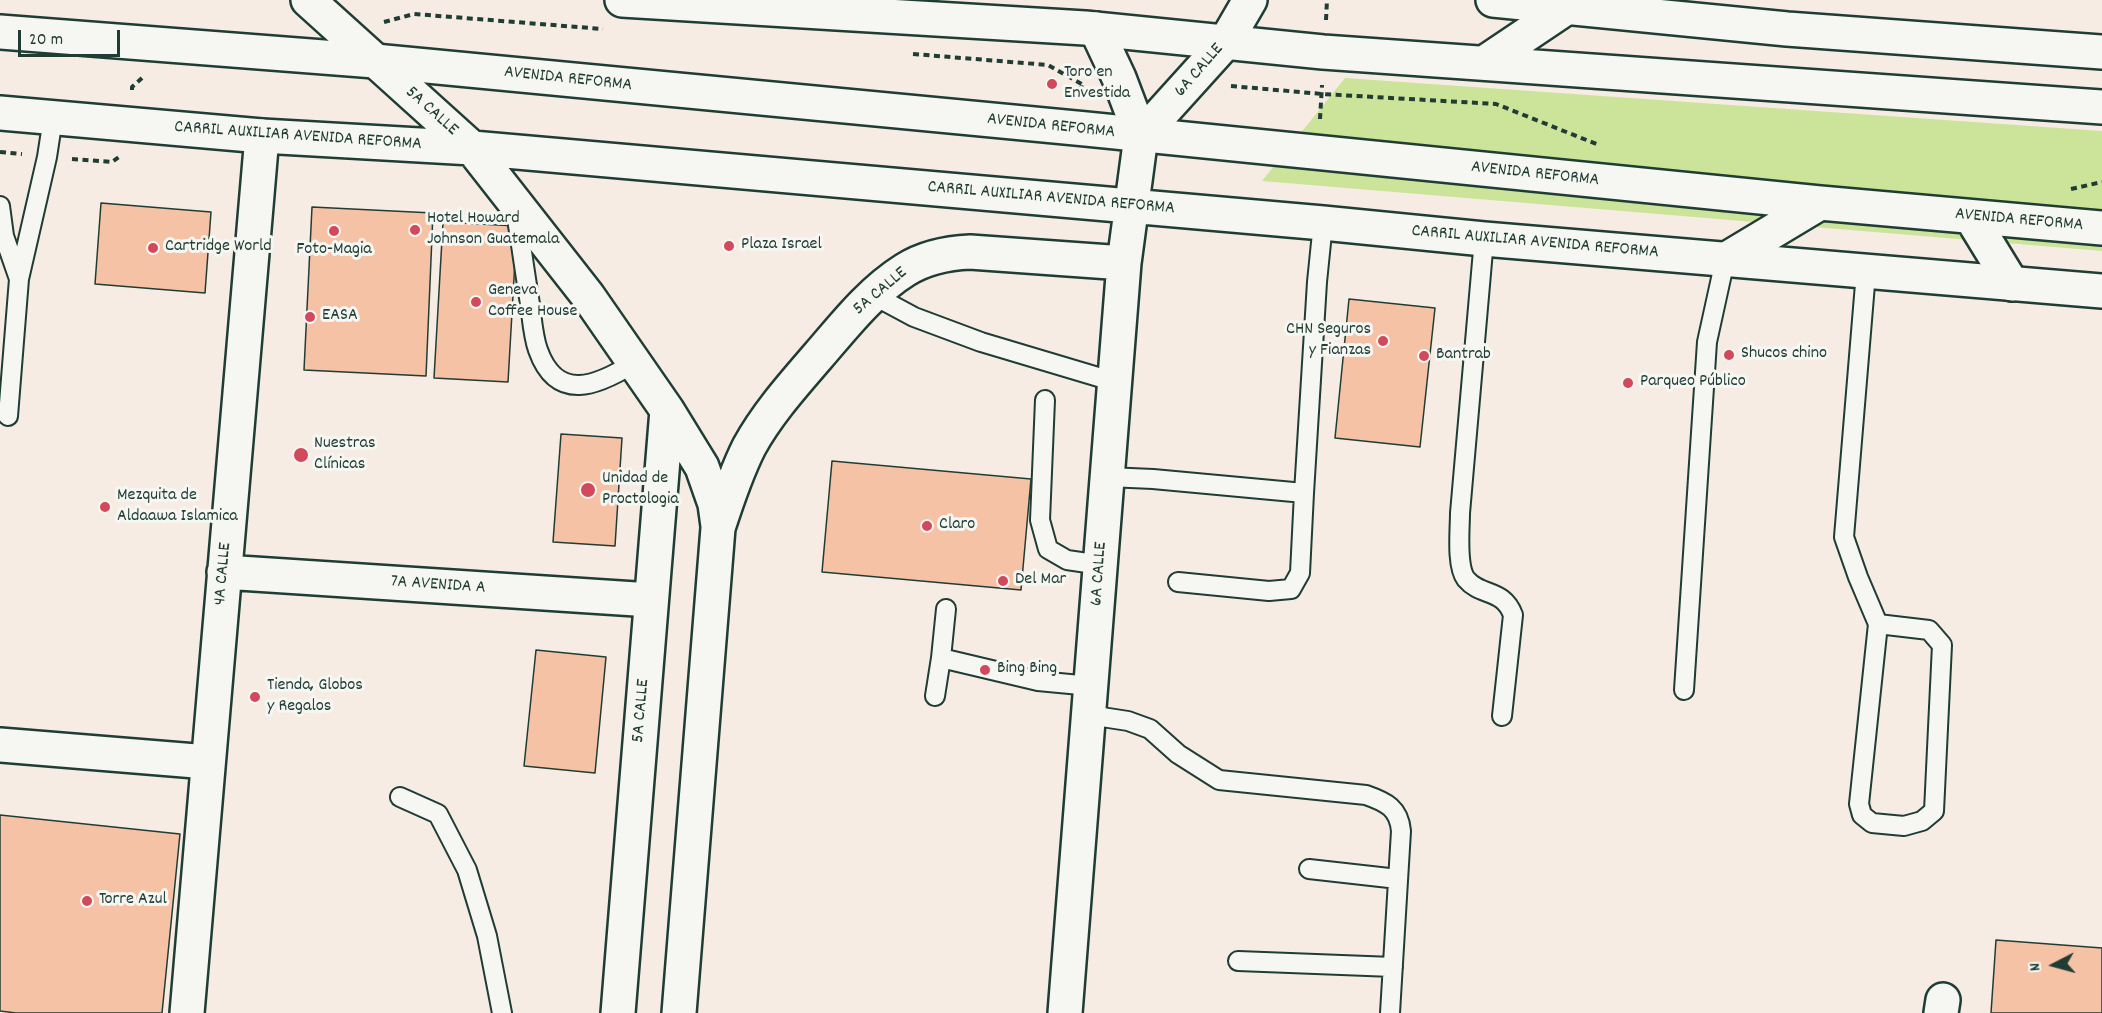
<!DOCTYPE html>
<html>
<head>
<meta charset="utf-8">
<style>
	body { margin:0 }
	#map { position:relative; width:2102px; height:1013px; overflow:hidden; background:#f6ece3; font-family:Dekko,sans-serif }
	canvas { display:block }
	.north { position:absolute; left:2024px; top:935px; width:60px; height:60px; -webkit-text-stroke:4px #f6f6f2; paint-order:stroke; rotate:264deg; font-size:16px; font-weight:700; line-height:24px; text-align:center; color:#1f3d34 }
	.north::after { content:''; display:block; margin:auto; width:21px; height:27px; background:#1f3d34; clip-path:polygon(50% 0,100% 100%,50% 72%,0 100%) }
	.scale { position:absolute; left:18px; top:30px; width:102px; height:27px; box-sizing:border-box; border:3px solid #1f3d34; border-top:0; padding-left:8px; font-size:18px; line-height:21px; white-space:nowrap; color:#1f3d34; -webkit-text-stroke:4px #f6f6f2; paint-order:stroke }
</style>
</head>
<body>
<div id="map">
<canvas width="2102" height="1013"></canvas>
<div class="north">N</div>
<div class="scale">20 m</div>
</div>
<script>
const g = document.querySelector('canvas').getContext('2d');
g.lineJoin = 'round';
function fill(path, color) {
  g.fillStyle = color;
  g.fill(path, 'evenodd');
}
function stroke(path, color, width, dash) {
  g.strokeStyle = color;
  g.lineWidth = width;
  g.lineCap = dash ? 'butt' : 'round';
  g.setLineDash(dash || []);
  g.stroke(path);
}
function write(font, color, halo, rows, align = 'center') {
  g.font = font + ' Dekko,sans-serif';
  g.lineWidth = 6;
  g.setLineDash([]);
  g.textBaseline = 'middle';
  g.strokeStyle = halo;
  g.fillStyle = color;
  for (const [text, x, y, turn = 0] of rows) {
    g.save();
    g.translate(x, y);
    g.rotate((+turn || 0) * Math.PI / 180);
    g.textAlign = isNaN(turn) ? turn : align;
    if (halo) g.strokeText(text, 0, 0);
    g.fillText(text, 0, 0);
    g.restore();
  }
}
fill(new Path2D(`
	M1345,78L2102,131V251L1262,181Z`), '#cbe49a');
const building = new Path2D(`
	M101,203L211,212L205,293L95,284Z
	M312,207L433,213L426,376L304,370Z
	M443,222L517,226L508,382L434,378Z
	M1349,299L1435,308L1420,447L1335,438Z
	M561,434L622,438L615,546L553,542Z
	M832,461L1031,479L1021,590L822,572Z
	M536,650L606,657L595,773L524,766Z
	M0,815L180,834L162,1013H16L0,1011Z
	M1996,940L2102,948V1013H1991Z`);
fill(building, '#f5c2a6');
stroke(building, '#1f3d34', 1.5);
const lane = new Path2D(`
	M0,206L4,236L19,279
	M516,213C521,243 525,274 530,304C532,319 533,336 538,350C557,403 597,386 634,363
	M1484,239L1460,513C1460,529 1456,566 1466,579C1481,597 1503,588 1513,615L1502,716
	M1866,272L1844,537L1858,577L1878,624L1859,804L1862,815L1872,823L1904,826L1922,821L1934,811L1942,645L1929,630L1878,624
	M873,295L914,317L981,342L1115,382
	M1045,400L1040,520L1048,549L1067,560L1101,565
	M8,416L19,279L47,157L53,118
	M1108,477L1153,479L1304,493L1317,282L1323,223
	M1178,582L1269,591L1291,589L1300,573L1304,493
	M941,658L946,609
	M1684,690L1707,342L1725,260
	M935,696L941,658L1038,681L1091,686
	M1089,715L1128,721L1150,729L1178,754L1219,780L1366,795C1386,802 1399,808 1401,831L1390,1013
	M400,797L438,814L467,870L487,936L502,1013
	M1309,869L1398,879
	M1238,961L1393,967`);
const street = new Path2D(`
	M224,572L651,600
	M0,745L208,762
	M187,1013L262,136
	M1941,1013L1943,1000`);
const secondary = new Path2D(`
	M308,0L472,148L588,296L667,410L702,467L715,504L718,526
	M1493,0L1787,29L2102,52
	M0,113L262,136L472,148L1323,223L1484,239L2102,291
	M1141,136L1225,43L1250,0
	M618,1013L667,410
	M679,1013L718,528C727,500 736,473 749,447C767,414 793,385 818,356C844,326 870,292 905,270C924,258 948,253 970,252L1124,263
	M1065,1013L1124,263L1141,136L1119,78L1096,29`);
const primary = new Path2D(`
	M622,0L1085,28L1323,52L2102,107
	M0,32L375,61L1086,129L1820,203L2102,228
	M1484,63L1566,8
	M1971,217L2012,284
	M1725,260L1820,203`);
stroke(lane, '#1f3d34', 22);
stroke(street, '#1f3d34', 38);
stroke(secondary, '#1f3d34', 38);
stroke(primary, '#1f3d34', 38);
stroke(new Path2D(`
	M1326,20L1327,0
	M384,22L414,14L603,29
	M913,54L1048,65L1085,86
	M1231,86L1322,94L1496,104L1599,145
	M132,90V87L142,78
	M1068,92L1086,86
	M1320,119L1322,85
	M0,152L22,154
	M72,159L112,162L119,157
	M2071,189L2102,182`), '#1f3d34', 4, [6, 4.5]);
stroke(lane, '#f6f6f2', 18);
stroke(street, '#f6f6f2', 33);
stroke(secondary, '#f6f6f2', 33);
stroke(primary, '#f6f6f2', 33);
for (const [x, y, r, color] of [
	[1052,84,6,"#d1495b"],
	[415,230,6,"#d1495b"],
	[334,231,6,"#d1495b"],
	[729,246,6,"#d1495b"],
	[153,248,6,"#d1495b"],
	[476,302,6,"#d1495b"],
	[310,317,6,"#d1495b"],
	[1383,341,6,"#d1495b"],
	[1729,355,6,"#d1495b"],
	[1424,356,6,"#d1495b"],
	[1628,383,6,"#d1495b"],
	[301,455,8,"#d1495b"],
	[588,490,8,"#d1495b"],
	[105,507,6,"#d1495b"],
	[927,526,6,"#d1495b"],
	[1003,581,6,"#d1495b"],
	[985,670,6,"#d1495b"],
	[255,697,6,"#d1495b"],
	[87,901,6,"#d1495b"]
]) {
  const dot = new Path2D();
  dot.arc(x, y, r, 0, 2 * Math.PI);
  g.fillStyle = color;
  g.fill(dot);
  stroke(dot, '#f6f6f2', 2);
}
write('18px', '#1f3d34', '#f6f6f2', [
	["6A CALLE",1200,71,-49],
	["AVENIDA REFORMA",568,80,6],
	["5A CALLE",431,112,42],
	["AVENIDA REFORMA",1051,127,6],
	["CARRIL AUXILIAR AVENIDA REFORMA",298,137,4],
	["AVENIDA REFORMA",1535,175,6],
	["CARRIL AUXILIAR AVENIDA REFORMA",1051,199,5],
	["AVENIDA REFORMA",2019,221,5],
	["CARRIL AUXILIAR AVENIDA REFORMA",1535,243,5],
	["5A CALLE",881,292,-40],
	["4A CALLE",224,574,-85],
	["6A CALLE",1100,574,-86],
	["7A AVENIDA A",438,586,4],
	["5A CALLE",642,711,-85]
]);
write('18px', '#1f3d34', '#f6f6f2', [
	["Toro en",1064,74],
	["Envestida",1064,95],
	["Hotel Howard",427,220],
	["Johnson Guatemala",427,241],
	["Plaza Israel",741,246],
	["Cartridge World",165,248],
	["Foto-Magia",334,251,"center"],
	["Geneva",488,292],
	["Coffee House",488,313],
	["EASA",322,317],
	["CHN Seguros",1371,331,"right"],
	["y Fianzas",1371,352,"right"],
	["Shucos chino",1741,355],
	["Bantrab",1436,356],
	["Parqueo Público",1640,383],
	["Nuestras",314,445],
	["Clínicas",314,466],
	["Unidad de",602,480],
	["Proctologia",602,501],
	["Mezquita de",117,497],
	["Aldaawa Islamica",117,518],
	["Claro",939,526],
	["Del Mar",1015,581],
	["Bing Bing",997,670],
	["Tienda, Globos",267,687],
	["y Regalos",267,708],
	["Torre Azul",99,901]
], 'left');
</script>
</body>
</html>
